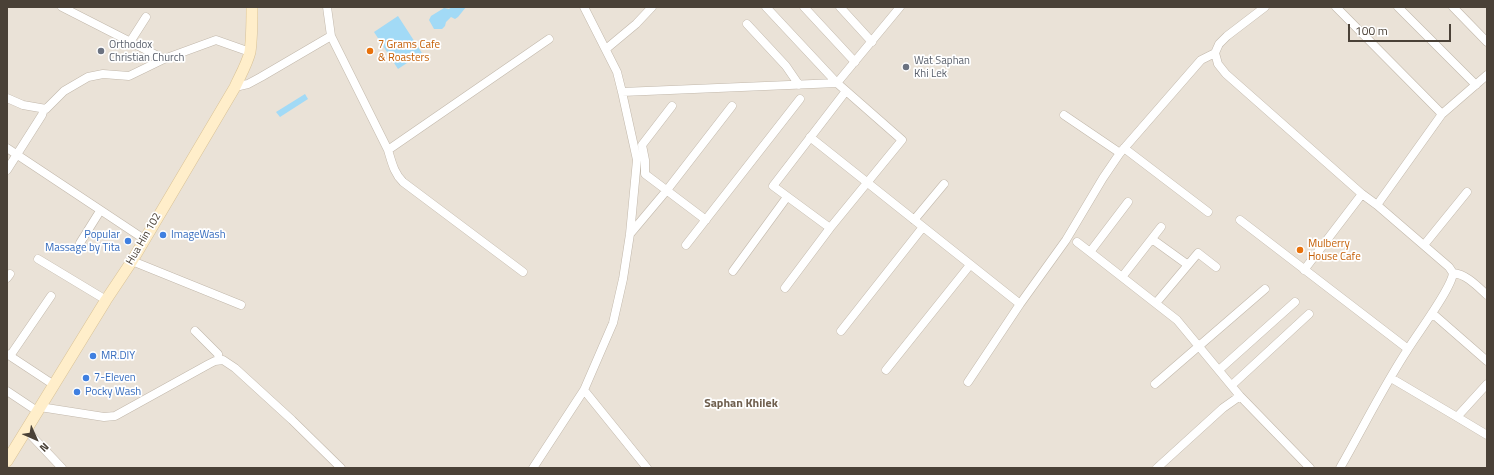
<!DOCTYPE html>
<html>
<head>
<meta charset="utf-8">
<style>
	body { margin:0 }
	#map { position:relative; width:1494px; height:475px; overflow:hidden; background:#f6f1e9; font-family:"Titillium Web",sans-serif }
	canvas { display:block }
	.frame { position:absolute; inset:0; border:8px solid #4a4137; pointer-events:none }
	.north { position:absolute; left:16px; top:419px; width:40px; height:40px; -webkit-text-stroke:3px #fff; paint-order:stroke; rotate:135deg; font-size:11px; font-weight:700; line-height:16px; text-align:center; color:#4a4137 }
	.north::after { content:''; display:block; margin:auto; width:14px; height:18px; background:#4a4137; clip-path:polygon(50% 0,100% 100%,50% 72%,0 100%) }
	.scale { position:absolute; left:1348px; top:24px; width:103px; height:18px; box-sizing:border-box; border:2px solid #4a4137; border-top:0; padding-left:5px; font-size:12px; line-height:14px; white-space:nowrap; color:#4a4137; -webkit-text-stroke:3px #fff; paint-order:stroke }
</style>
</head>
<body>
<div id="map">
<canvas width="1494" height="475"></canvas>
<div class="frame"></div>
<div class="north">N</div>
<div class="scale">100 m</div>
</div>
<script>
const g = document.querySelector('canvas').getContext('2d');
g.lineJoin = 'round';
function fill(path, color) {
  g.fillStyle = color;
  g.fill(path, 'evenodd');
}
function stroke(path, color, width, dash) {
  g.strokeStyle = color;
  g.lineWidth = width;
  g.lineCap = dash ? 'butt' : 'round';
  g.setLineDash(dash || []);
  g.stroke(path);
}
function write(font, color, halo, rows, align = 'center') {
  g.font = font + ' "Titillium Web",sans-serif';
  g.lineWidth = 3.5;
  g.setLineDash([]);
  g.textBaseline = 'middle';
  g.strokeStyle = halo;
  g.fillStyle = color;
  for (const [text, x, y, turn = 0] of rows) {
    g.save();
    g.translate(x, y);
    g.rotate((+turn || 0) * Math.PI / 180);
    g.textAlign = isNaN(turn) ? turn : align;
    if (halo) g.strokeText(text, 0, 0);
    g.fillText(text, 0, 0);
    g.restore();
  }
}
fill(new Path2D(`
	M7,7H1487V468H7Z`), '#eae2d7');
fill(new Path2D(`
	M452,7H466L458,17L455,19L451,17L446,22L445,26L442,29H434L429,20L431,16L444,8L449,9Z
	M398,16L422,53L398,69L374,32Z
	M305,94L308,99L280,117L276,112Z`), '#a2daf6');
const street = new Path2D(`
	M62,7L164,59
	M327,7L331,36L388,150L549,39
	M584,7L617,72L622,92L837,83L900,7
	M766,7L837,83L902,140L830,228L785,288
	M804,7L855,62
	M840,7L872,42
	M1265,7L1227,36L1219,44L1215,53L1218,64L1226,74L1362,194L1377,205L1449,267L1453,273C1452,288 1417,334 1408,349C1383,387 1363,428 1340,468
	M1336,7L1442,114
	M1398,7L1476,85
	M1453,7L1487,42
	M747,24L786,66L799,85
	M130,42L146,17
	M606,49L636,24L652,7
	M235,87L248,84L261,77L331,36
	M7,98L23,105L46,109L64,91L88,77L103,74L129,76L164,59L216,40L250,52
	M672,106L642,145L645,160V174L706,220
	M1064,115L1120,153
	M810,137L1020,304
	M7,148L144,239
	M1124,148L1208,212
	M388,150C392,163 394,173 403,182L523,272
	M7,170L42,115L44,109
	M1128,202L1090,252L1177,320L1240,396L1310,468
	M1377,205L1442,114L1487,75
	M914,220L944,184
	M1240,220L1408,349
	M830,228L773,186L846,91
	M630,234L667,190L732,106
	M1152,239L1188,265
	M1077,242L1090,252
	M80,243L100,211
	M686,245L800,99
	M1424,245L1467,192
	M38,259L106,300
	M132,261L241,305
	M1304,270L1362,194
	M733,271L787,197
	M1453,273C1466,274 1477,286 1487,295
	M1122,277L1161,227
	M7,278L10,274
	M1156,303L1198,253L1216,267
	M1432,313L1487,361
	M195,331L218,354L219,360
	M841,331L923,227
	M7,354L54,385
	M10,356L51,296
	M886,370L970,265
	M1219,370L1295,302
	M1391,378L1457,417L1487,384
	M968,382L1020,304L1066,240L1103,178L1120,153L1201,60L1215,53
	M1155,384L1265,289
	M1232,385L1309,314
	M584,390L647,468
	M7,391L37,411
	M40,407L104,417L115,416L209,364L215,361L223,360L235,368L292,420L341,468
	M1457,417L1487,435
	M26,430L62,468
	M533,468L584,390L613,323L623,279L630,234L637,160L622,92
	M1157,468L1223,408L1240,396`);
const secondary = new Path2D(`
	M7,461L106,300L132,261L235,87C240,76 247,64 250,52C252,37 252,22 252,7`);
stroke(street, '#c2b8ab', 9);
stroke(secondary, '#d9c296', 12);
stroke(street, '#fff', 8);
stroke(secondary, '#ffeeca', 11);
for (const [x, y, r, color] of [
	[101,51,4,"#6b7280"],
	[370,51,4,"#e8710a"],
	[906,67,4,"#6b7280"],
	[163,235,4,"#3f7fe0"],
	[128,241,4,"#3f7fe0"],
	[1300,250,4,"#e8710a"],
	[93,356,4,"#3f7fe0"],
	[86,378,4,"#3f7fe0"],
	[77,392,4,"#3f7fe0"]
]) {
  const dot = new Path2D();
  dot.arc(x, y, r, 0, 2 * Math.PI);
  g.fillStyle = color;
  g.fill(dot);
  stroke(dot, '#fff', 1.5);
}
write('11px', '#5b616d', '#fff', [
	["Orthodox",109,45],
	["Christian Church",109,58],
	["Wat Saphan",914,61],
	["Khi Lek",914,74]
], 'left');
write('11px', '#c56008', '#fff', [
	["7 Grams Cafe",378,45],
	["& Roasters",378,58],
	["Mulberry",1308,244],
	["House Cafe",1308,257]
], 'left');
write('11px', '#366cbe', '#fff', [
	["Popular",120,235,"right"],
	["Massage by Tita",120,248,"right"],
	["ImageWash",171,235],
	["MR.DIY",101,356],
	["7-Eleven",94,378],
	["Pocky Wash",85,392]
], 'left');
write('11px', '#4a4137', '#fff', [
	["Hua Hin 102",144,239,-60]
]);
write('bold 12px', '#6e5e4d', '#fff', [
	["Saphan Khilek",741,404]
]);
</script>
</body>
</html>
